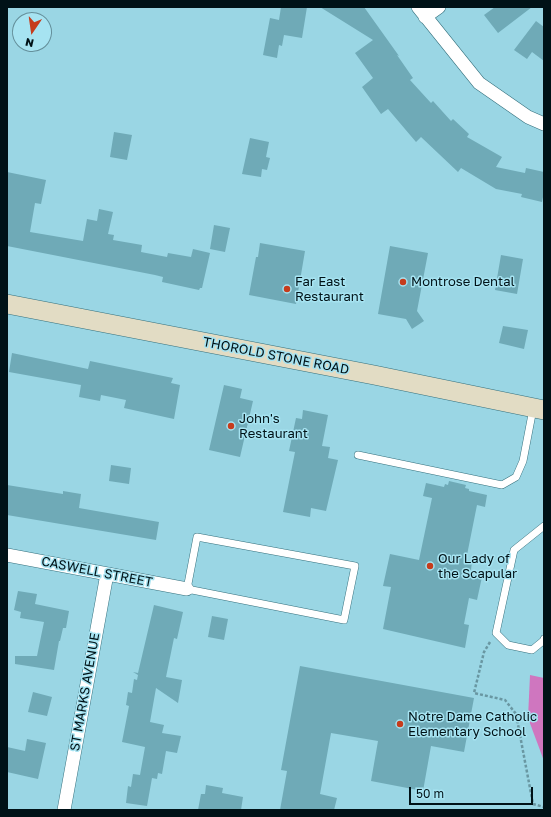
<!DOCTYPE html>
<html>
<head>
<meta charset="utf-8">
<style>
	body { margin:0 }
	#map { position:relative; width:551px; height:817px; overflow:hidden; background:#9ad6e4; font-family:"Golos Text",sans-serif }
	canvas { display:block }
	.frame { position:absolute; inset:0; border:8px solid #001217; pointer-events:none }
	.north { position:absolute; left:12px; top:12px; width:40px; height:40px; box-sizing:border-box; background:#a6e3f1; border:1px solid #648f9a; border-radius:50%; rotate:193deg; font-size:11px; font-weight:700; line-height:16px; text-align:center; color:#001217 }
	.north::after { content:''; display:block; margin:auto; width:14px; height:18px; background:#c63c1c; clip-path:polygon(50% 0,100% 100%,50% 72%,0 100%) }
	.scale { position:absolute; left:409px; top:787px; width:124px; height:18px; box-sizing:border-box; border:2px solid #001217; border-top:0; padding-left:5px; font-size:12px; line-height:14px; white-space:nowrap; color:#001217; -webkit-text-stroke:3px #a6e3f1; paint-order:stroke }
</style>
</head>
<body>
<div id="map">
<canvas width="551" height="817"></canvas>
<div class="frame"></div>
<div class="north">N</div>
<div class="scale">50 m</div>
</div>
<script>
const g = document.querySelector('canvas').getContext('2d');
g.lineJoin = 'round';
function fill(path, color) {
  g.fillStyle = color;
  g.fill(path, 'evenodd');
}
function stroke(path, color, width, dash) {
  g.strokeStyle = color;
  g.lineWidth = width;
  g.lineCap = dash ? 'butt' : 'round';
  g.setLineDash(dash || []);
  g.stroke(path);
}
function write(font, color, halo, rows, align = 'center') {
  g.font = font + ' "Golos Text",sans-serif';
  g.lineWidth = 3;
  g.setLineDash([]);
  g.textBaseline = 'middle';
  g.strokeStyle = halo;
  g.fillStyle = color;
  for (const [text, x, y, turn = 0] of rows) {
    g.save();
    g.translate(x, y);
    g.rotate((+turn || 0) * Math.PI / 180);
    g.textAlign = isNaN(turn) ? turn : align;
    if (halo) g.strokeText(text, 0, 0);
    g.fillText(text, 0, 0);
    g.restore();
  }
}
fill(new Path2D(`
	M530,675L544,678V761L528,718Z`), '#cf76bf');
fill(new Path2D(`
	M281,7H307L302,38L284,35L282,46L279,45L277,58L263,55L270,18L279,20Z
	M320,7H364L399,56L397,55L413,78L410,80L431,103L433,101L451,121L453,119L469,134L467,137L502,157L496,167L525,173L526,168L544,172V192L542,202L521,197L522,194L496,189L461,168L458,172L421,137L416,142L388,109L381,114L362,87L373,78L355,53L373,40Z
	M495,7H532L498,33L484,15Z
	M536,21L544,27V61L532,52L527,59L514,50Z
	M114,132L132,135L127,160L110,157Z
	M250,138L269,142L266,157L270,158L267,170L262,169L261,177L242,174Z
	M7,172L46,180L41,204L35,203L30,232L83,241L87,219L97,221L99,209L113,212L108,234L114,235L113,240L142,245L141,252L167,257L168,253L191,257L193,249L210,253L202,288H200L199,290L162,282L163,277L155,275L7,246Z
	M214,225L230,228L225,252L210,249Z
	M260,243L305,251L296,304L249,295L256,257H258Z
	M390,246L428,253L417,311L424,321L412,329L406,319L378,314Z
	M501,255L523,259L517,294L495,290Z
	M503,326L528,330L524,349L499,343Z
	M12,353L88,369L90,361L173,378L171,383L180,385L174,419L124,408L126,400L101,395L100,401L79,397L81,385L9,372Z
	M224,385L242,389L240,398L253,401L240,457L209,450Z
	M303,410L328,415L322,446L330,447L328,458L338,460L326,511L311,508L310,517L283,512L295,452L289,451L296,418L302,419Z
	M111,465L131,468L129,484L109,481Z
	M449,481L466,485L465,488L469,489V491L487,495L485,507L477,505L466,560L472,561L471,570L474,571L473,575L482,577L477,600L469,598L464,624L469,625L465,648L383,629L391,587L383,586L390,554L419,560L432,498L423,496L426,483L444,487L445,484L448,485Z
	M7,485L63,494V491L81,494L79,508L159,522L156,540L7,515Z
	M18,591L37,594L35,604L69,611L66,628H63L60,641H59L54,670L15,664V656H37L44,622L20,618L21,612L14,610Z
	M154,605L183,612L177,639L174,638L166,677L182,680L178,703L156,688L150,722L164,725L162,733L181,736L177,753L166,751L162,774L158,773L157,779L152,778L147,806L126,803L128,786L131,787L133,774L140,775L145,747L122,742L129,706L126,705L128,692L132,693L134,679L137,680L138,675L133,672L138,673Z
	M212,616L228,619L224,640L208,637Z
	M300,666L474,698L464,752L431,746L423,791L371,781L378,741L331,733L320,794L337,798L334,810H280L287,771L281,770Z
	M33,692L52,697L47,716L28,712Z
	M27,739L46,743L38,779L7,772V747L25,751Z
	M206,785L223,788L222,793L243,797L241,810H198L201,794H205Z`), '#6faab7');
const service = new Path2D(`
	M358,455L502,485L516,477L523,461L533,409
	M544,526L514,550L496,633L508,645L532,650L543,641L544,639
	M197,537L355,566L344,620L187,589Z`);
const minor = new Path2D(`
	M418,7L479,83L528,117L544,124
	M425,17L439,7
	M7,555L187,589
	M64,810L107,574`);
const secondary = new Path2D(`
	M7,304L374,375L544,410`);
stroke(service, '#35707d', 8);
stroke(minor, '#35707d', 14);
stroke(secondary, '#35707d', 20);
stroke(new Path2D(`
	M490,642L484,652L474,693L505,700L516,714L533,804L544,807`), '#6997a2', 2.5, [3, 2]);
stroke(service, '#fff', 7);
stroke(minor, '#fff', 13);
stroke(secondary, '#e2dcc4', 19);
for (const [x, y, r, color] of [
	[403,282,4,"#c63c1c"],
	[287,289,4,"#c63c1c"],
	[231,426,4,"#c63c1c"],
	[430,566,4,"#c63c1c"],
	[400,724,4,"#c63c1c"]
]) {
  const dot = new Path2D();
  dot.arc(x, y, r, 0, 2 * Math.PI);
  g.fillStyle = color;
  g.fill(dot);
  stroke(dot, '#a6e3f1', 1.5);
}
write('13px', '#001217', '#a6e3f1', [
	["Far East",295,282],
	["Restaurant",295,297],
	["Montrose Dental",411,282],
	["John's",239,419],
	["Restaurant",239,434],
	["Our Lady of",438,559],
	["the Scapular",438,574],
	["Notre Dame Catholic",408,717],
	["Elementary School",408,732]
], 'left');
write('13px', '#001217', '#a6e3f1', [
	["THOROLD STONE ROAD",276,356,11],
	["CASWELL STREET",97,572,11],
	["ST MARKS AVENUE",85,692,-80]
]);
</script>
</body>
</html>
